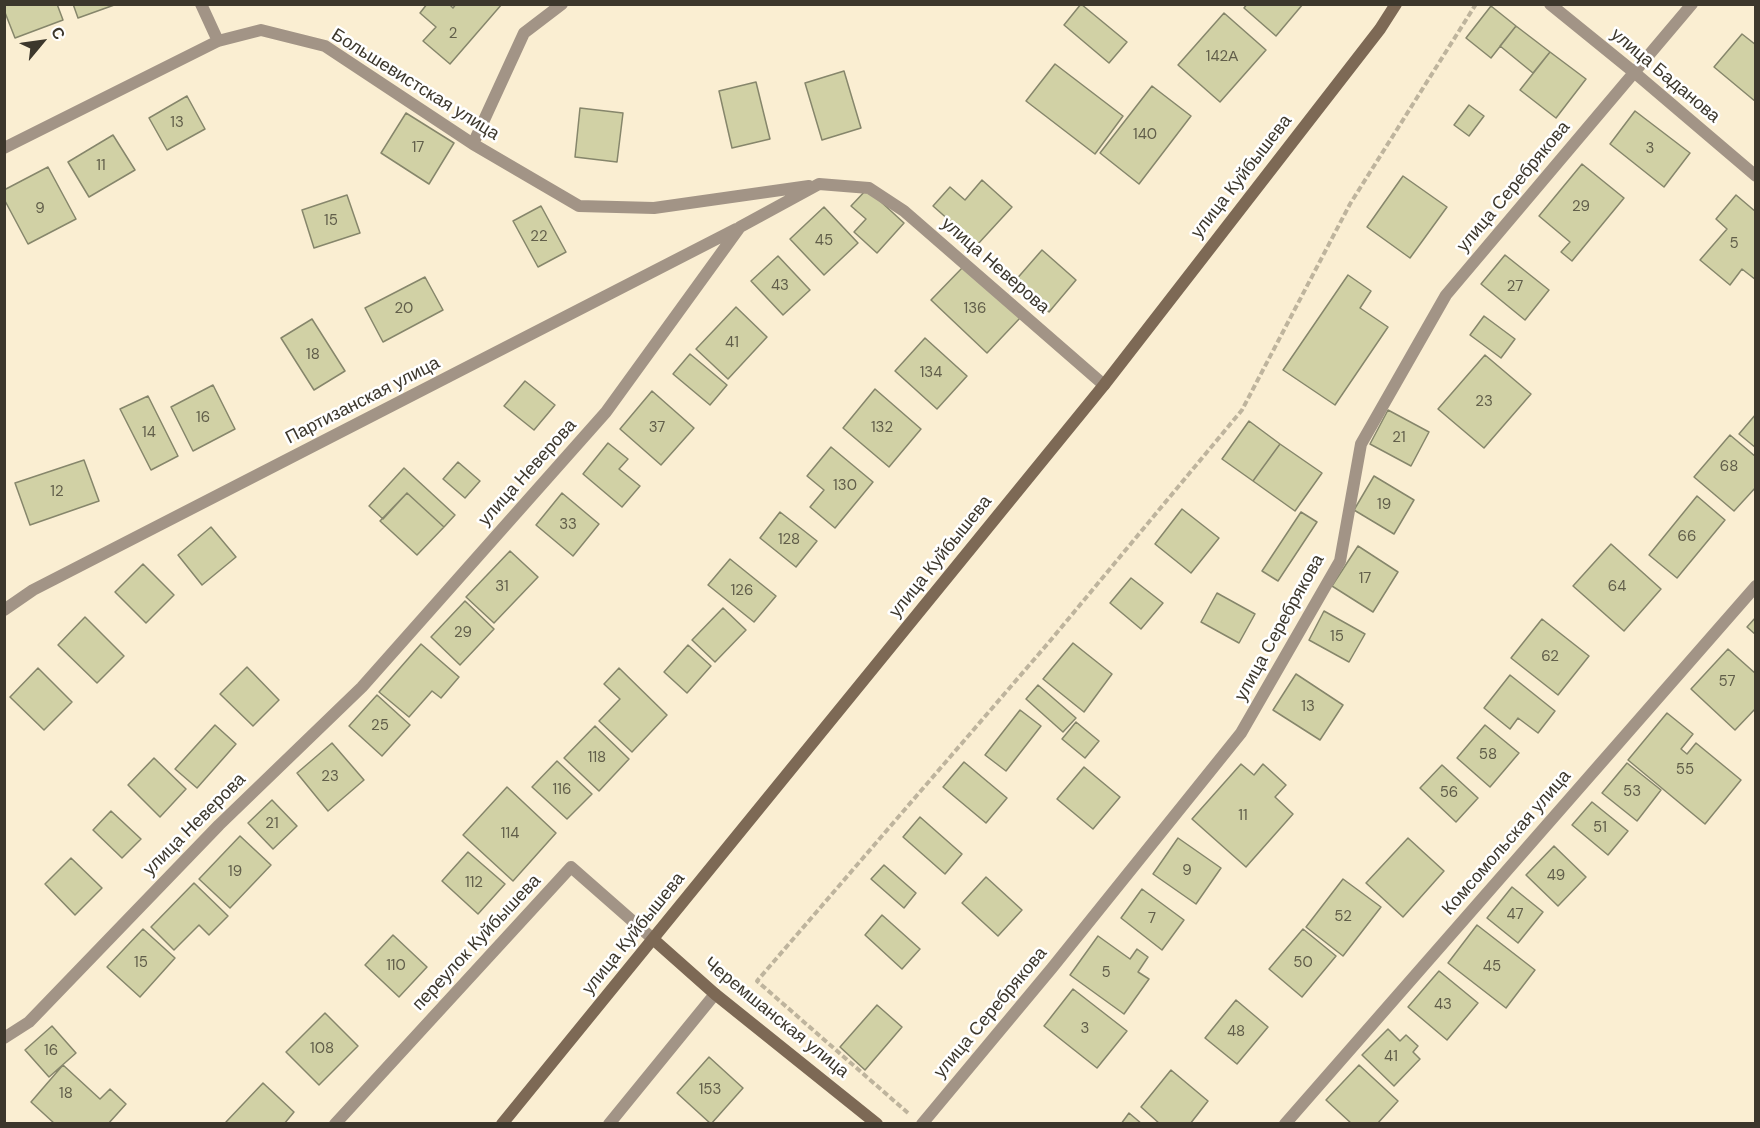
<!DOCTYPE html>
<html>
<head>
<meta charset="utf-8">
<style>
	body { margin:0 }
	#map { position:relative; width:1760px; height:1128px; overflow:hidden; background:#faeed2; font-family:"DM Sans",sans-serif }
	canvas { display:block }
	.frame { position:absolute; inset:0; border:6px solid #3c372c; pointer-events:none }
	.north { position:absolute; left:12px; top:12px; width:60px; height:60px; -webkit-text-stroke:4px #fff; paint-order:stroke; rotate:61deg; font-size:16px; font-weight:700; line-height:24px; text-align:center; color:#3c372c }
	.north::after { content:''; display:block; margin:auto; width:21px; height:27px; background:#3c372c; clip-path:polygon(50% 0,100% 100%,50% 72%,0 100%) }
</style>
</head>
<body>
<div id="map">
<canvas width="1760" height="1128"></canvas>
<div class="frame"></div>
<div class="north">С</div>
</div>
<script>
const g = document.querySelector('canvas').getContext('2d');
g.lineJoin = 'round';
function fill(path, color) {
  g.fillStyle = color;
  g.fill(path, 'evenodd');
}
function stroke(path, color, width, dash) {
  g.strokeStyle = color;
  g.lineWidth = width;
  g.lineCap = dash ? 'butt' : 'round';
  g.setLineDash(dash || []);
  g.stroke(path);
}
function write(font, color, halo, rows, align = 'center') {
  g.font = font + ' "DM Sans",sans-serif';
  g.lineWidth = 5;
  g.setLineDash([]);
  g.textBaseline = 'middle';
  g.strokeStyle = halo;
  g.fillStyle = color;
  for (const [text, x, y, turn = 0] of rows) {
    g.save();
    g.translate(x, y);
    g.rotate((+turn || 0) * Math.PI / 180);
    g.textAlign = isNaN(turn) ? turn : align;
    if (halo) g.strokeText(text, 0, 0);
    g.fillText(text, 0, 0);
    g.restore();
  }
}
const building = new Path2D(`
	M4,4H57L63,20L15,38L4,10Z
	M73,4H117L78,18Z
	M427,4H449L453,8L456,4H502L450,64L423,41L436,27L420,13Z
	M1081,4L1127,42L1109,63L1064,25Z
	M1247,4H1303L1276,36L1244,8Z
	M1491,6L1516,26L1491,58L1466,38Z
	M1224,13L1266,50L1220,102L1178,65Z
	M1516,26L1550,52L1533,73L1500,46Z
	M1742,34L1756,45V102L1714,67Z
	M1550,52L1586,79L1556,118L1520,90Z
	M1055,64L1123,116L1095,154L1026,101Z
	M844,71L861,128L822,140L805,83Z
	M756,82L770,139L732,148L719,91Z
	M1152,86L1191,116L1139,184L1100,153Z
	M187,96L205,129L167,150L149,118Z
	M1469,105L1484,116L1469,136L1454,125Z
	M580,108L623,113L617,162L575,157Z
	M1635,111L1690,153L1664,187L1610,144Z
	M406,113L454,143L429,184L381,153Z
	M113,135L135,170L89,197L68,162Z
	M1582,164L1624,198L1572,261L1561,252L1570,242L1539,216Z
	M48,167L76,219L28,244L4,199V190Z
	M1403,176L1447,207L1410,258L1367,227Z
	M982,180L1012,207L977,245L933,206L950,187L965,200Z
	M867,189L904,223L877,253L854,232L866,219L851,206Z
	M347,195L360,233L314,248L302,210Z
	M1736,195L1756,212V280L1742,269L1730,285L1700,260L1727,229L1716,219Z
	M541,206L566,252L538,267L513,221Z
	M824,207L858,243L824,275L790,239Z
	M1042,250L1076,280L1049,312L1014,282Z
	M1505,255L1549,290L1525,320L1481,284Z
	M778,256L810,290L783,315L751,281Z
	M964,266L1020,318L987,353L931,300Z
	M1348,275L1371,291L1360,308L1388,327L1335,405L1283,370Z
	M425,277L443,310L383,342L365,308Z
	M736,307L767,337L728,379L696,349Z
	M1484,316L1515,339L1501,358L1470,335Z
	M312,319L345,371L314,390L281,338Z
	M925,338L967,376L937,409L895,371Z
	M690,354L727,385L710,405L673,374Z
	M1485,355L1531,394L1484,448L1438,409Z
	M525,381L555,405L534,430L504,406Z
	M213,385L235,429L193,451L171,407Z
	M875,389L921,429L889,467L843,428Z
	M652,391L694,428L661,465L620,429Z
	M148,396L178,456L151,470L120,409Z
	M1388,410L1429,432L1411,466L1370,444Z
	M1756,414V448L1739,434Z
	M1249,421L1280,444L1253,481L1222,459Z
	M1730,435L1756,457V487L1734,511L1694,477Z
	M608,443L628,459L619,469L640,486L622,507L583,474Z
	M1280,444L1322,473L1295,511L1253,481Z
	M831,447L873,482L835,528L810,507L824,490L807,476Z
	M84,460L99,501L30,525L15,483Z
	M458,462L480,481L465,498L443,479Z
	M404,468L455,515L444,527L407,493L383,519L369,506Z
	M1374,476L1414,500L1394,534L1354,510Z
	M407,493L444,527L417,555L380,521Z
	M562,493L599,524L573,556L536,525Z
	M1697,496L1725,520L1677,578L1649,555Z
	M1182,509L1219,538L1191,573L1155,544Z
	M780,512L817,541L796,567L760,538Z
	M1301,512L1317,522L1278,581L1262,571Z
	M211,527L236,557L202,585L178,555Z
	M1611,544L1661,589L1624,631L1573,586Z
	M1358,546L1398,572L1373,612L1332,586Z
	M510,551L538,577L494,623L466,597Z
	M730,559L776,596L754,622L708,585Z
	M143,564L174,595L146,623L115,592Z
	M1131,578L1163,603L1141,629L1110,603Z
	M1217,593L1255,614L1239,643L1201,622Z
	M465,601L494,629L460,665L431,637Z
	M723,608L746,630L715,662L692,640Z
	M1324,611L1365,634L1349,662L1309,640Z
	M85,617L124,656L97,683L58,645Z
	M1756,617V635L1747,627Z
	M1542,619L1589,656L1558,695L1511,658Z
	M1073,643L1112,674L1084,712L1043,679Z
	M421,644L459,677L441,698L432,691L409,717L379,692Z
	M688,645L711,666L687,693L664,672Z
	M1728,649L1756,674V708L1735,730L1691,689Z
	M247,667L279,700L253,726L220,694Z
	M38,668L72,702L44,730L10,697Z
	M619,668L667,715L632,752L599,721L620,699L604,684Z
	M1296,674L1343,705L1320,740L1273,710Z
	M1510,675L1555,711L1538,733L1518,718L1510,729L1484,708Z
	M1038,685L1076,718L1063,732L1026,699Z
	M377,695L410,725L382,756L349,726Z
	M1020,710L1041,726L1006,771L985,755Z
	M1667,713L1693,734L1681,749L1687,754L1696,743L1741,780L1705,824L1628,760Z
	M1076,722L1099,741L1085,758L1062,739Z
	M215,725L236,744L197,788L175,769Z
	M1485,725L1519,753L1490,787L1457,758Z
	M595,726L629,759L599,791L564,758Z
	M332,743L364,780L328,811L297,773Z
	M154,758L186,789L160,817L128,785Z
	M557,761L592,794L567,819L532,787Z
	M964,762L1007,798L986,823L943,787Z
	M1627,763L1661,790L1637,821L1602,793Z
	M1241,764L1254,775L1263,764L1286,785L1275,797L1293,814L1246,867L1192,819Z
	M1442,765L1478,798L1456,822L1420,788Z
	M1084,767L1120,797L1093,829L1057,799Z
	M507,787L556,833L513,881L463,835Z
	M272,800L297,826L273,849L248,823Z
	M1592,802L1628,831L1608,855L1572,825Z
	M111,811L141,839L122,858L93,830Z
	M920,817L962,854L945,874L903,837Z
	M240,836L271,865L230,908L199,879Z
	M1178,838L1221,868L1196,904L1153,874Z
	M1408,838L1444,871L1403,917L1366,883Z
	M1554,846L1586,877L1558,906L1526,875Z
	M468,852L505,884L478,914L442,881Z
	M71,858L102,888L75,915L45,884Z
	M884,865L916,893L904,908L871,879Z
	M986,877L1022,910L998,936L962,903Z
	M1343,879L1381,907L1343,956L1306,927Z
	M194,883L228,916L209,935L199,925L174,950L151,927Z
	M1512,887L1543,912L1518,943L1487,918Z
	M1142,889L1184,920L1162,950L1121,918Z
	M882,915L920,949L902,969L865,935Z
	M1477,925L1535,970L1506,1008L1448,963Z
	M143,929L175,958L140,997L107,967Z
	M1303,929L1336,956L1302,997L1269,969Z
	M393,935L427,967L399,997L365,965Z
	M1098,936L1130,959L1137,949L1148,957L1138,972L1149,979L1124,1014L1070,975Z
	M1439,971L1478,1003L1447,1040L1408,1007Z
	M1073,989L1127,1031L1097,1068L1044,1026Z
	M1236,1000L1268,1027L1237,1064L1205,1038Z
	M877,1005L902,1027L865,1070L840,1047Z
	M325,1013L358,1046L319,1085L286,1052Z
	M52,1026L76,1053L49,1077L25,1050Z
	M1388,1029L1400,1041L1406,1035L1418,1046L1413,1052L1420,1059L1394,1086L1362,1055Z
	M709,1057L743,1088L711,1124L677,1093Z
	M63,1065L100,1099L110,1089L126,1104L108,1124H55L31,1102Z
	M1359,1065L1398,1101L1377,1124H1352L1326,1100Z
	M1171,1070L1208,1101L1190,1124H1160L1141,1107Z
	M263,1083L294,1112L284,1124H228L226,1122Z
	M1129,1113L1142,1124H1121Z`);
fill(building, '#d1d1a5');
stroke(building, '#86866b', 1.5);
stroke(new Path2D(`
	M908,1113L757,981L1050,641L1242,410L1350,204L1476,4`), '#beb49d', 4, [6, 3]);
stroke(new Path2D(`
	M201,4L218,41
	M1550,4L1635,73L1756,176
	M473,144L524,33L562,4
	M4,148L218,41L261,30L325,46L473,144L579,206L654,208L809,186
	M4,610L33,590L736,229
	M4,1038L29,1022L219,825L362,687L606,412L740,227L819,184L869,188L904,211L1104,385
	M335,1124L571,867L653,939
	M609,1124L715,994
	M922,1124L1052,968L1241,733L1340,561L1361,444L1446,295L1692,4
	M1285,1124L1756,586`), '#a29486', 12);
stroke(new Path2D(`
	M653,939L715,994L877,1124
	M502,1124L1104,385L1380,29L1396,4`), '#7d6955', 12);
write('15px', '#615e4a', null, [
	["2",453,34],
	["142А",1222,57],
	["13",177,123],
	["140",1145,135],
	["17",418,148],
	["3",1650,149],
	["11",101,166],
	["29",1581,207],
	["9",40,209],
	["15",331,221],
	["22",539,237],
	["45",824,241],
	["5",1734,244],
	["43",780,286],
	["27",1515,287],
	["20",404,309],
	["136",975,309],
	["41",732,343],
	["18",313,355],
	["134",931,373],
	["23",1484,402],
	["16",203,418],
	["37",657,428],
	["132",882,428],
	["14",149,433],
	["21",1399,438],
	["68",1729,467],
	["130",845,486],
	["12",57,492],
	["19",1384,505],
	["33",568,525],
	["66",1687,537],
	["128",789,540],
	["17",1365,579],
	["31",502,587],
	["64",1617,587],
	["126",742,591],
	["29",463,633],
	["15",1337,637],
	["62",1550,657],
	["57",1727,682],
	["13",1308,707],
	["25",380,726],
	["58",1488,755],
	["118",597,758],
	["55",1685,770],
	["23",330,777],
	["116",562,790],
	["53",1632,792],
	["56",1449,793],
	["11",1243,816],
	["21",272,824],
	["51",1600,828],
	["114",510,834],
	["9",1187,871],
	["19",235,872],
	["49",1556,876],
	["112",474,883],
	["47",1515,915],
	["52",1343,917],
	["7",1152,919],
	["15",141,963],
	["50",1303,963],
	["110",396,966],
	["45",1492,967],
	["5",1106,973],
	["43",1443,1005],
	["3",1085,1029],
	["48",1236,1032],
	["108",322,1049],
	["16",51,1051],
	["41",1391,1057],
	["153",710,1090],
	["18",66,1094]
]);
write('18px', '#3c372c', '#fff', [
	["улица Баданова",1665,76,40],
	["Большевистская улица",415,85,32],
	["улица Куйбышева",1242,177,-52],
	["улица Серебрякова",1514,187,-50],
	["улица Неверова",995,266,41],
	["Партизанская улица",363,401,-27],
	["улица Неверова",528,473,-48],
	["улица Куйбышева",941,557,-51],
	["улица Серебрякова",1280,628,-61],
	["улица Неверова",195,825,-45],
	["Комсомольская улица",1507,843,-49],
	["улица Куйбышева",634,934,-51],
	["переулок Куйбышева",477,943,-47],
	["улица Серебрякова",991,1013,-50],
	["Черемшанская улица",776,1018,39]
]);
</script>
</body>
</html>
